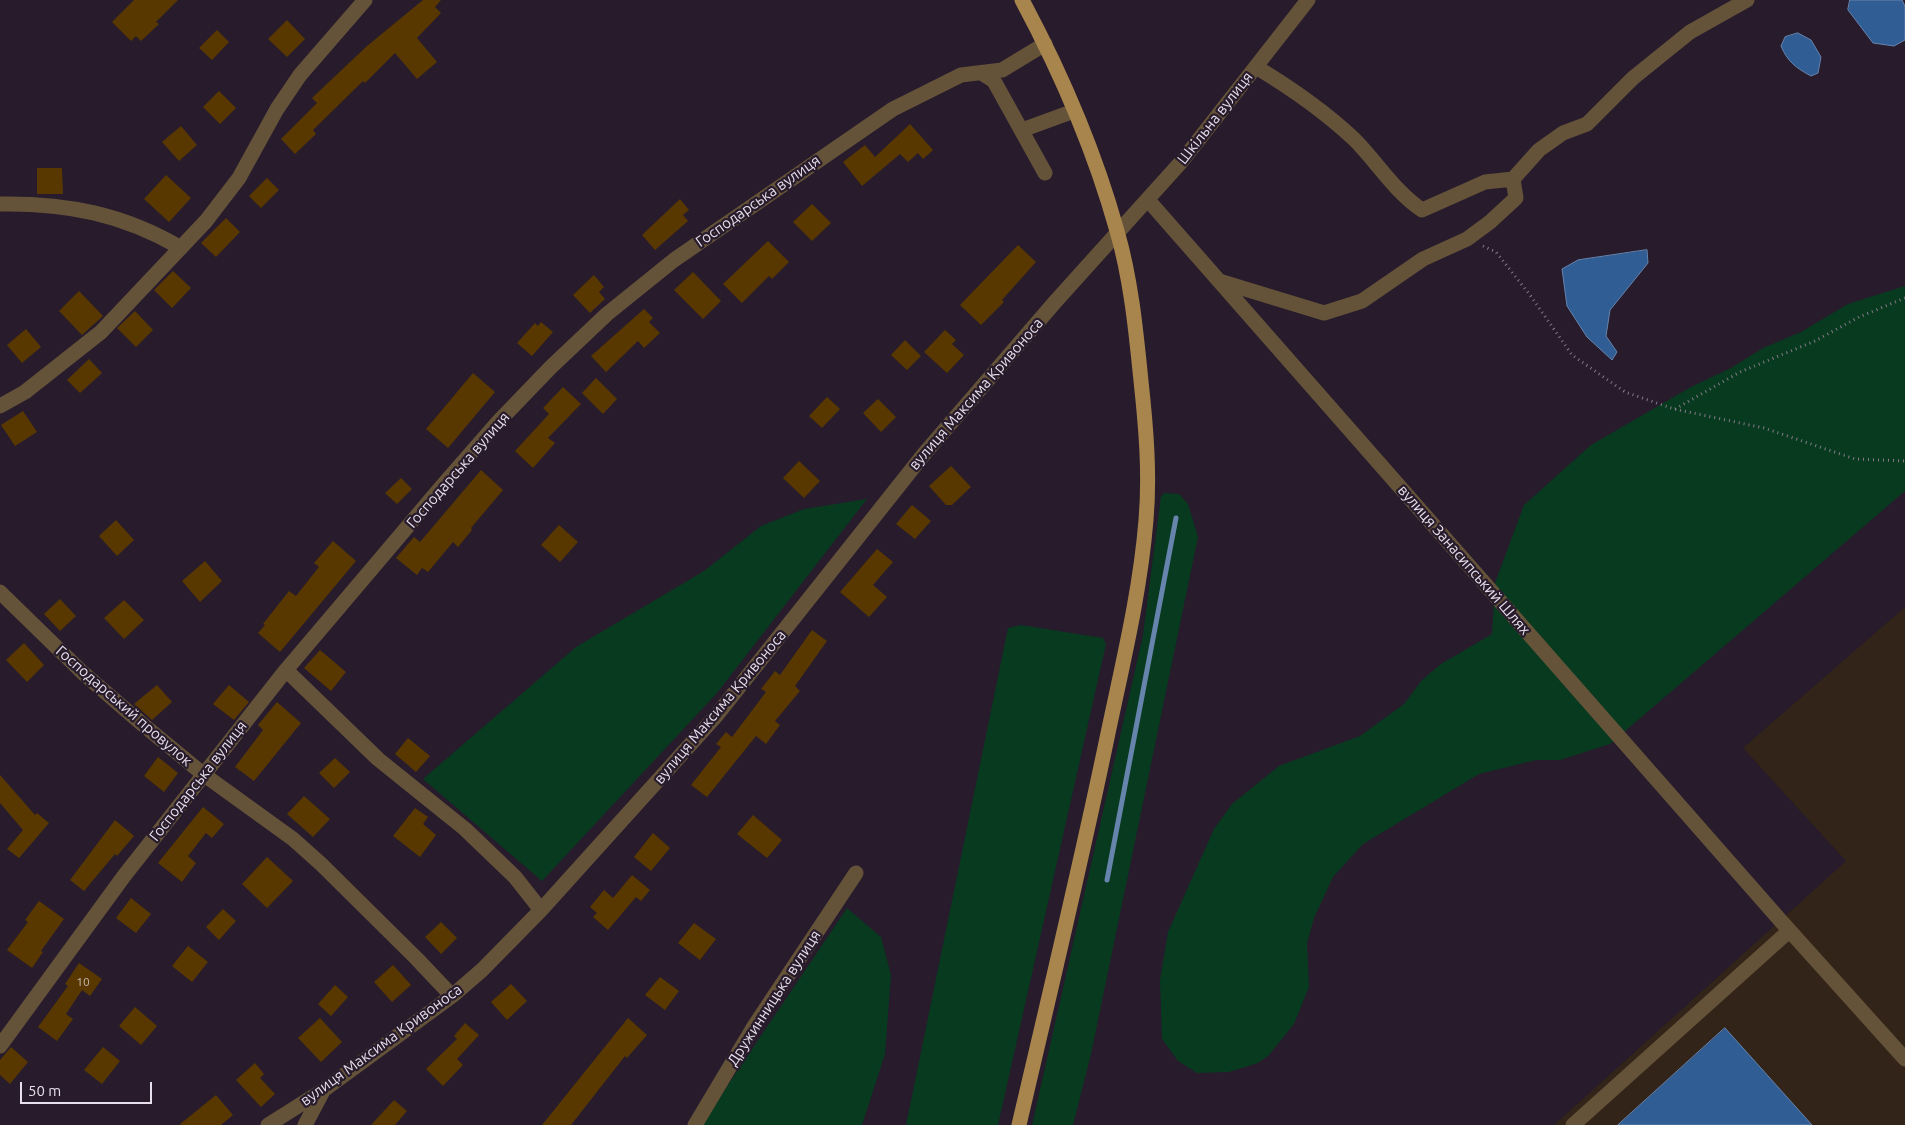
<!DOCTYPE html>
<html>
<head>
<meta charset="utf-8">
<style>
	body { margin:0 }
	#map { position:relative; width:1905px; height:1125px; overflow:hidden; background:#271b2c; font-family:Ubuntu,sans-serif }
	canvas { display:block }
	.scale { position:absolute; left:20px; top:1082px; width:132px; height:22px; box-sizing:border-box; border:2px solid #e7dfeb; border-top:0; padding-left:6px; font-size:15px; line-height:18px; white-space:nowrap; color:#e7dfeb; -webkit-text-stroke:4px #271b2c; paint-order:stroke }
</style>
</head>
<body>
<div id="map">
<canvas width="1905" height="1125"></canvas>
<div class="scale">50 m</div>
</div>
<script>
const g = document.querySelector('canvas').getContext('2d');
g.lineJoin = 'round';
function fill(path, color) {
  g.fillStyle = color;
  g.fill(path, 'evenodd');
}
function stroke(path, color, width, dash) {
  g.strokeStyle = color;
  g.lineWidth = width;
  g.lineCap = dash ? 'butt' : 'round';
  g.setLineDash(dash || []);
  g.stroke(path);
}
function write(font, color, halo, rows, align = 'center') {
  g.font = font + ' Ubuntu,sans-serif';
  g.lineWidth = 4.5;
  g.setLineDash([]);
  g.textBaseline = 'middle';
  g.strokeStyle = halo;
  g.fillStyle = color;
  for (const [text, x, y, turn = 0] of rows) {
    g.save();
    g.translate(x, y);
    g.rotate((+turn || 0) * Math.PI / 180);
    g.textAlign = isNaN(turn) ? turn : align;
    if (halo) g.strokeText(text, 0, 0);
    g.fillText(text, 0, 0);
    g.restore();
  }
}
fill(new Path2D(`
	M1905,607V1125H1554L1846,861L1743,748Z`), '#322418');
fill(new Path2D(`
	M1905,286V491L1610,744L1560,760H1536L1479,774L1363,844L1333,877L1314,918L1307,943L1309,987L1294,1024L1269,1055L1258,1063L1229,1072L1197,1073L1178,1061L1162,1039L1160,980L1168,932L1214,829L1232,804L1279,766L1360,736L1404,704L1422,680L1441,664L1492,634L1495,583L1524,505L1591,445L1691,387L1731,368L1763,348L1801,332L1848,304Z
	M1165,493L1179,494L1188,504L1198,537L1091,1054L1073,1125H1032L1143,635L1161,496Z
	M867,499L717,693L542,881L423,779L576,647L704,571L761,526L804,509Z
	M1021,625L1103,638L1106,644L998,1125H906L1008,628Z
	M847,908L881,937L891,975L885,1054L862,1125H701Z`), '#083a20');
const water = new Path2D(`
	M1850,0H1902L1905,6V40L1894,46L1873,43L1848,10Z
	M1798,33L1811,40L1821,57L1818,73L1811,76C1796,68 1787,61 1781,46L1785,37Z
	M1647,250L1648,263L1610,310L1606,336L1617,352L1612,360L1587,337L1567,306L1562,269L1578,260Z
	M1725,1028L1812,1125H1618Z`);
fill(water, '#305d93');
stroke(water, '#6784ad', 1);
stroke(new Path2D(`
	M1107,880L1176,518`), '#6784ad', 5);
fill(new Path2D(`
	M134,0H178L156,22L159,24L141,41L136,36L131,41L112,22Z
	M423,0H441L435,7L441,13L417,38L437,62L417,79L395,53L365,83L363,81L313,130L316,134L295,154L281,139L317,103L312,98L367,46Z
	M287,20L305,39L287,57L268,39Z
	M217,30L229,42L212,60L199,48Z
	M219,91L236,108L220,124L203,107Z
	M910,124L933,150L923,159L918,153L908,162L900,154L862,186L843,162L865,145L875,157Z
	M181,126L197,145L179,161L162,142Z
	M37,168H62L63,194H37Z
	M166,175L191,198L169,222L144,199Z
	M267,178L279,190L261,208L249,196Z
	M680,199L689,210L683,215L688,221L655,250L642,235Z
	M812,204L831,223L812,241L793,222Z
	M226,218L240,232L216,257L201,243Z
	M768,241L789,262L772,279L769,276L742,303L723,284Z
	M1018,245L1036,262L1002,300L1004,302L981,325L960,305Z
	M173,271L191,288L172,308L154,290Z
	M693,272L721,301L703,319L674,290Z
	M594,275L604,287L599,292L605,299L590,313L573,295Z
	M79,291L103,316L82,335L59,311Z
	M644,309L653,318L649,322L660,333L644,348L638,341L606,372L591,356Z
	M135,311L153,330L136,347L117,328Z
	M541,322L553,332L532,356L517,343L535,323L538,326Z
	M26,329L41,347L22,363L7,345Z
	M945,330L956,340L952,344L964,355L947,373L924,352Z
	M905,340L921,356L907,370L891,355Z
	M89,359L102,373L80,393L67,380Z
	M473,373L495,392L448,448L426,429Z
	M596,378L617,399L603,414L582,393Z
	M563,387L581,404L548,438L555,443L533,468L515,451L549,414L543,408Z
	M827,397L840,409L822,428L809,416Z
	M878,399L896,417L881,432L863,413Z
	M23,411L37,432L15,446L1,425Z
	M799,461L820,481L804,498L783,478Z
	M951,466L971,487L952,505H946L929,486Z
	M481,470L503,490L471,528L472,530L458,547L453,542L428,572L422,568L417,575L396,558L414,537L420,542Z
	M401,478L412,489L397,504L385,493Z
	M912,505L931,521L915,539L896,524Z
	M116,520L134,540L117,556L99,536Z
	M559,525L578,542L560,562L541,545Z
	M333,541L356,561L280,652L258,633L265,625L263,624L289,591L296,596L319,567L314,563Z
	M877,549L893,562L873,585L887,597L869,617L840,592Z
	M205,561L222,581L200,602L182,581Z
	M60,599L76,616L60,631L44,614Z
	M124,600L144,620L124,639L104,618Z
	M812,630L827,641L795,686L800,691L775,721L780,725L766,744L756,736L707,797L691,785L721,747L716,744L726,732L732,737L766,692L761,689L775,671L780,675Z
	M24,643L44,665L27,682L6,660Z
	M320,650L346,672L331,691L304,668Z
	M157,685L172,702L152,720L134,704Z
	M229,685L249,702L234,720L213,704Z
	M277,702L301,723L254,781L235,767L263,730L258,725Z
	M408,738L430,756L416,772L395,754Z
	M158,757L178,773L164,792L144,776Z
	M335,758L350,772L334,788L319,773Z
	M0,775L35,815L37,813L49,823L19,858L7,849L23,830L0,803Z
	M304,796L330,819L313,837L287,814Z
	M203,807L224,824L212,838L206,833L188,856L196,863L182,882L158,863Z
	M415,808L428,817L423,824L436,835L420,857L393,836Z
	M753,815L782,840L767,858L737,834Z
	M115,820L134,836L117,856L115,854L84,891L70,880Z
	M653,833L670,848L651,871L634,857Z
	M267,857L293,881L267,908L242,884Z
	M632,875L650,890L641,901L636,897L608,930L593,917L597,913L590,907L604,890L613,898Z
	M131,898L151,914L136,933L116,918Z
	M39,901L64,919L41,951L43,952L32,968L7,950L28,922L25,920Z
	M223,909L236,921L219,940L206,927Z
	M441,922L457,938L441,954L425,937Z
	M694,923L716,939L700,960L678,943Z
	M188,946L208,962L192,982L172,966Z
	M79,963L102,979L90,996L82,990L66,1014L73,1019L57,1041L38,1027L68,986L65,984Z
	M393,965L411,985L392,1002L374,982Z
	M660,977L679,991L665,1010L645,995Z
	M511,984L527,1001L507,1020L491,1002Z
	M335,985L348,997L331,1016L318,1004Z
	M135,1007L157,1026L141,1045L119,1026Z
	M320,1018L342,1042L321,1062L298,1038Z
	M628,1018L647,1035L627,1058L625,1056L571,1125H542Z
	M465,1023L479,1035L457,1059L463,1065L443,1086L426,1069L457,1039L454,1036Z
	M11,1047L28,1062L10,1084L0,1075V1060Z
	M103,1047L120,1061L102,1084L84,1070Z
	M255,1063L264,1074L260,1078L275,1094L261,1107L236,1080Z
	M216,1095L233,1115L221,1125H179Z
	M394,1100L407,1111L395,1125H371Z`), '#593800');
stroke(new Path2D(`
	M1483,246L1496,252L1530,295L1572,355L1625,392L1674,409L1764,428L1855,459L1905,461
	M1675,409L1740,372L1815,341L1859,317L1905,298`), '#847a88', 3, [1, 4]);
stroke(new Path2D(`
	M1256,67C1291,88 1324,111 1354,139C1377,162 1395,192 1422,210L1485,182L1513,179
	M983,74L994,81L1045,173
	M1022,130L1074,111
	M1148,200L1780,920L1905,1059
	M0,204C67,203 123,214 181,248
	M1219,281L1324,313L1362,301L1423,259L1467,239L1490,222L1516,198L1513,179L1539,150L1563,133L1587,124L1633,78L1690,32L1747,0
	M0,406L25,392L101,332L206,221L239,178L277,109L300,75L365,0
	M0,592L82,672L141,723L203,774L293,839L321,864L417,959L452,996
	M286,670L378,759L465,829L515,877L541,910
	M0,1046L124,876L286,670L442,486L498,422L551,367L607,314L674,260L893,109L961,75L1002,70L1045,44
	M268,1125L325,1089L452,996L482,970L541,910L716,716L924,454L1055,302L1182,161L1308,0
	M305,1125L323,1091
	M695,1125L753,1028L856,873
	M1573,1125L1789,931`), '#645339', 15);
stroke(new Path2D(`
	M1019,1125C1049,996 1080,868 1107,738C1122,666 1140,594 1146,520C1150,474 1146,427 1141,381C1136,331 1131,279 1117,231C1095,152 1061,73 1022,0`), '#a7854c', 15);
write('12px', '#c4b5b0', null, [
	["10",83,982]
]);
write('15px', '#e7dfeb', '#271b2c', [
	["Шкільна вулиця",1215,118,-52],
	["Господарська вулиця",758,201,-35],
	["вулиця Максима Кривоноса",976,394,-49],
	["Господарська вулиця",458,470,-49],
	["вулиця Занасипський Шлях",1464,560,49],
	["Господарський провулок",124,706,41],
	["вулиця Максима Кривоноса",720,707,-50],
	["Господарська вулиця",198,781,-52],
	["Дружинницька вулиця",774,998,-57],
	["вулиця Максима Кривоноса",381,1045,-36]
]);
</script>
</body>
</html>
